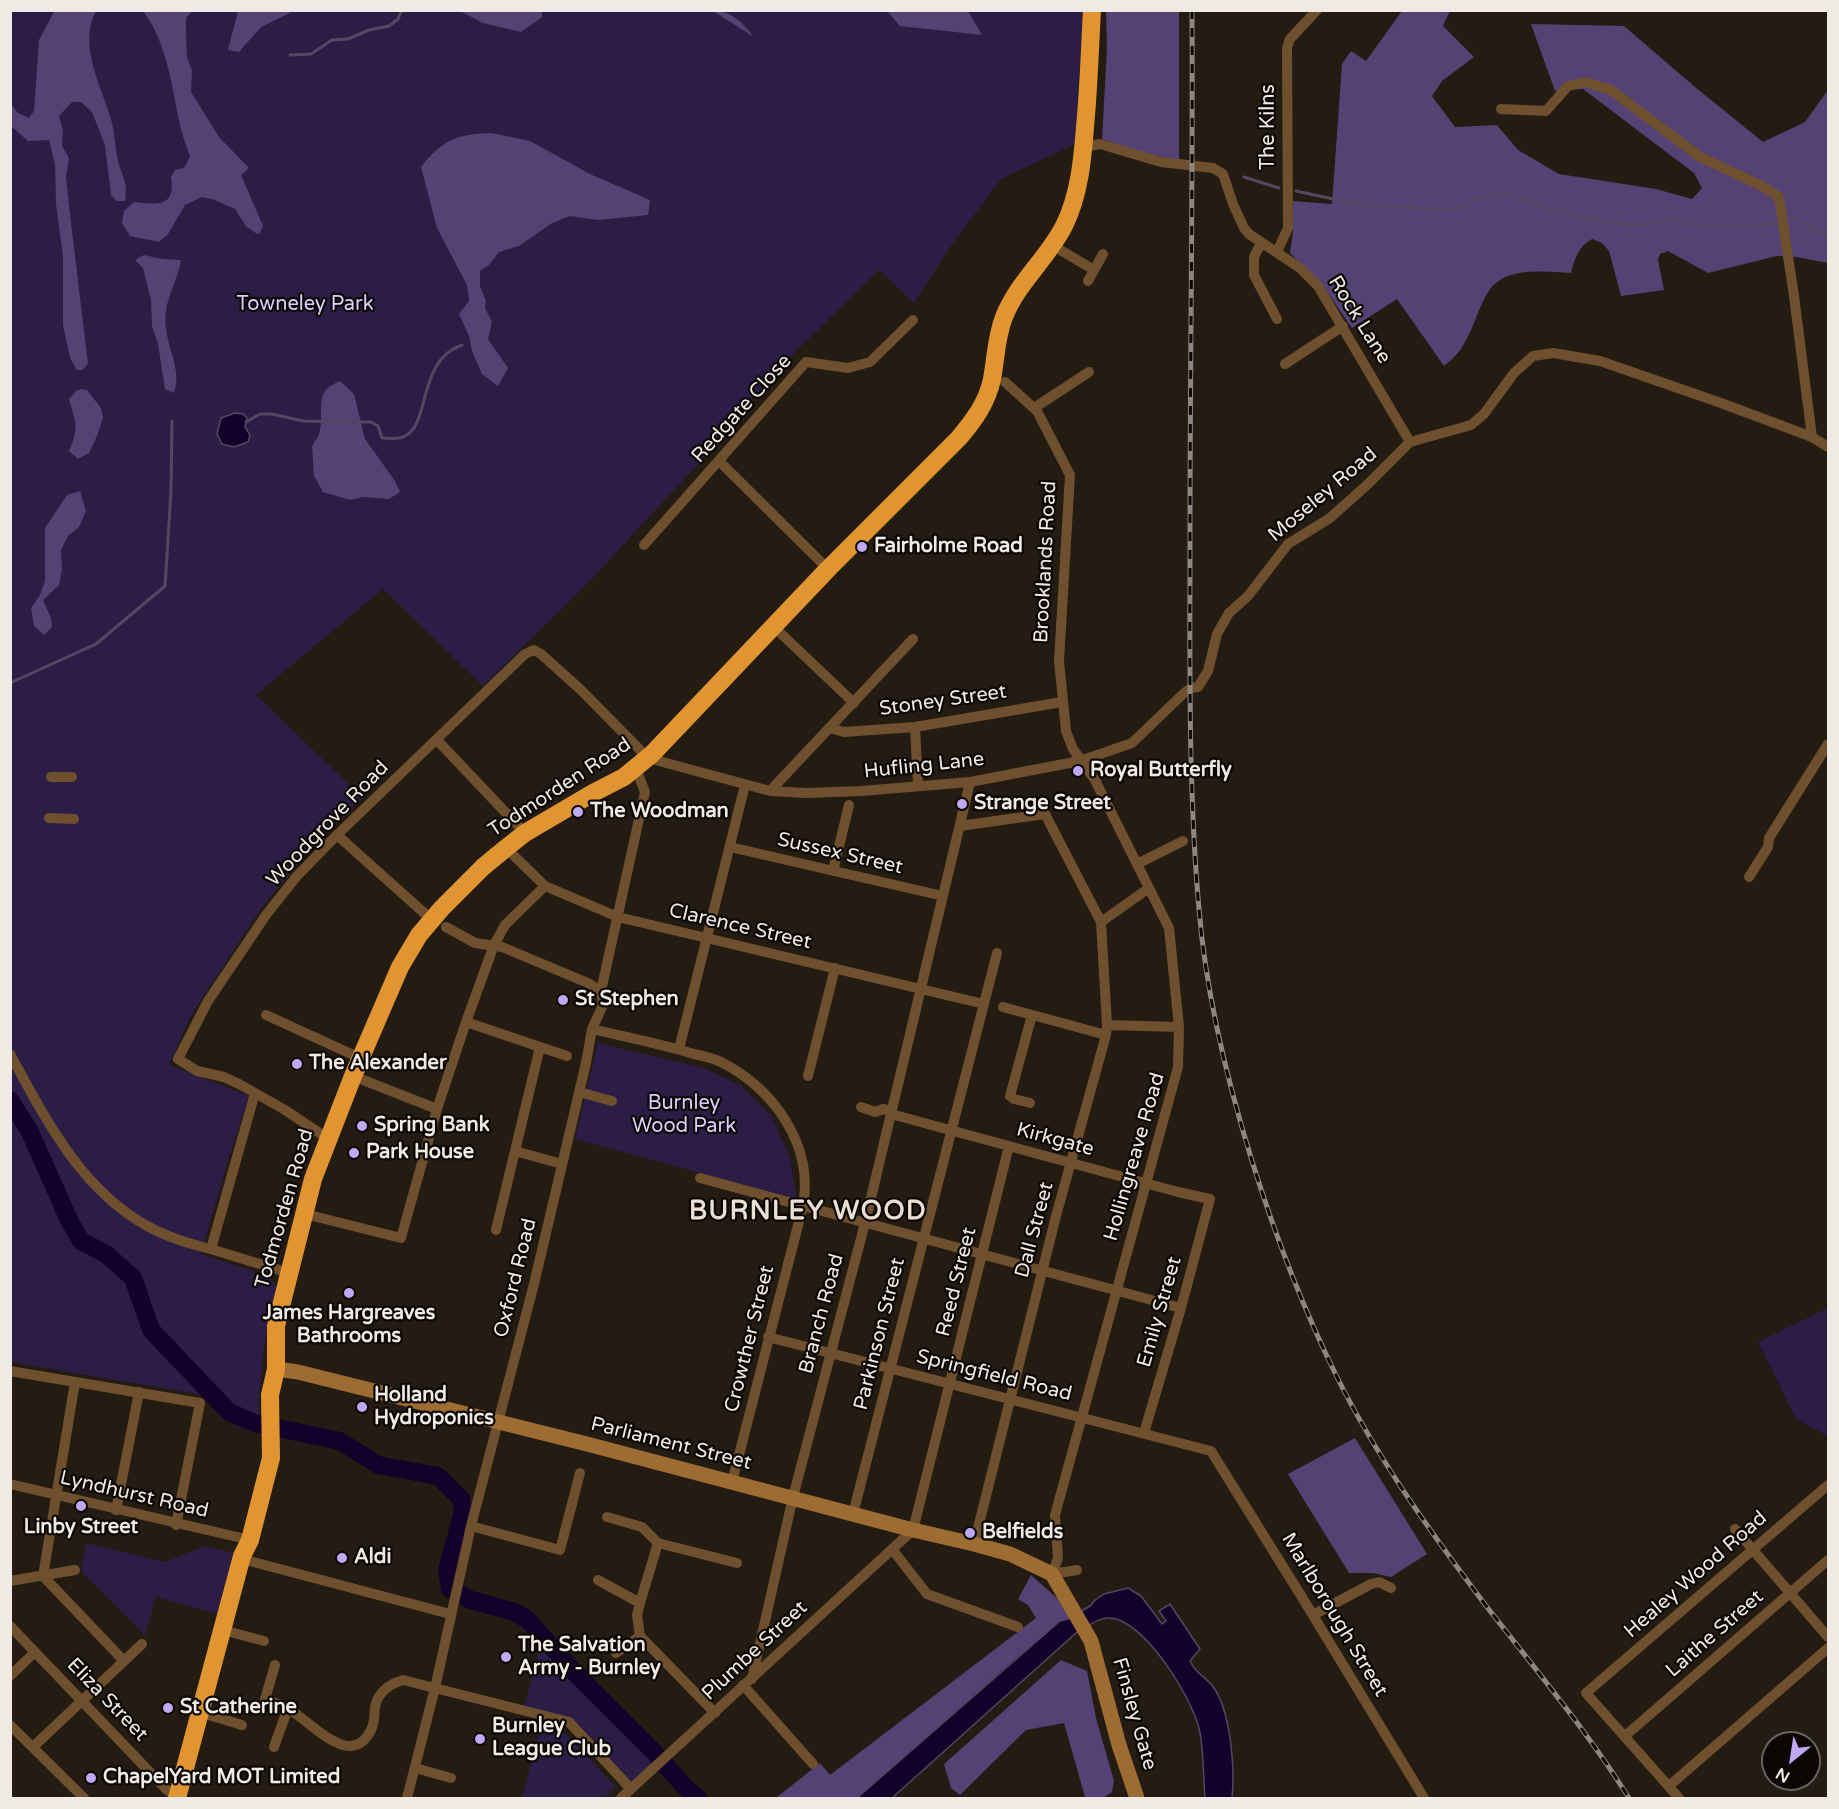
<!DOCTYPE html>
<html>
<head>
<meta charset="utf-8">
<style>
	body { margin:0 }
	#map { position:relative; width:1839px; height:1809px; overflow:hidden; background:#241b12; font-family:"Varela Round",sans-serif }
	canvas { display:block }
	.frame { position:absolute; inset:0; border:12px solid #f0eae4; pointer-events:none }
	.north { position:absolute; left:1761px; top:1731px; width:60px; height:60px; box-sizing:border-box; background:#0a0704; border:2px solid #66625e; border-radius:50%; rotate:210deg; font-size:16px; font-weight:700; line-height:24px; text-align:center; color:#f0eae4 }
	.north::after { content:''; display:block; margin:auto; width:21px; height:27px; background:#c0a8f4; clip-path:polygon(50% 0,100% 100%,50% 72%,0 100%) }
</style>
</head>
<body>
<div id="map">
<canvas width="1839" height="1809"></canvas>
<div class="frame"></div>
<div class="north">N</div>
</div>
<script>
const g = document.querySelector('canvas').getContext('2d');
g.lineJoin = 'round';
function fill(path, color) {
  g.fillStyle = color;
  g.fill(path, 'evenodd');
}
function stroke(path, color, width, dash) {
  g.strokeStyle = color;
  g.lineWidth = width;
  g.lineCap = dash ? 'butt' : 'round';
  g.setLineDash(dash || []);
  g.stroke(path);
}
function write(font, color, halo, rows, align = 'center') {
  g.font = font + ' "Varela Round",sans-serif';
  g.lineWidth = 4.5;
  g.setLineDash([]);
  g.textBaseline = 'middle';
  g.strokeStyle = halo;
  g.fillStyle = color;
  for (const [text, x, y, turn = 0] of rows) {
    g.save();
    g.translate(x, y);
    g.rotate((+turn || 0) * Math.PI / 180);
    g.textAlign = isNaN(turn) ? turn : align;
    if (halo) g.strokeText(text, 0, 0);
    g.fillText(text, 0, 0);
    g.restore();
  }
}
fill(new Path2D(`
	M10,11H1083L1075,144L1001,179L950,247L914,303L879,270L789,358L734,420L736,423L587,584L483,686L383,589L256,695L363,798L325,833L264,904L191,1015L169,1065L249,1096L229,1157L201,1254L271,1277L276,1288L264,1345L259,1395V1431L237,1427L203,1395L11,1362Z
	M598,1043L704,1068L740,1085L771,1115L790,1158L797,1199L575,1139Z
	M1828,1308V1436L1796,1419L1758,1342Z
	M86,1543L165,1562L205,1546L233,1553L217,1614L156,1597L145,1635L81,1571Z
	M540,1647L656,1763L631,1786L570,1720L524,1707Z
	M541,1725L562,1730L616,1787L605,1798H522Z`), '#2c1d46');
fill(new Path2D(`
	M55,10L96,11C77,47 103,88 112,123C115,136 115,148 118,161C123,179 128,181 125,201H117L111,195L105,145L92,112L81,102H72L59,116L63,131L62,146L69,158L66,176L69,206L88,364L82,370H77L70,358L63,325V256L56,204L55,164L49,140L28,141L11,126V104L18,113L29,118L34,111L39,40Z
	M143,11H192L186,18V33L187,58L192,70L191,92L219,137L249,168L241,175L263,226L260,233L257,234L246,226L235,209L215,200L202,197L185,205L168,234L159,242L130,236L122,223L124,211L134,202C158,205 176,207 171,177L175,170L184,168L190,157C187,146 182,136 180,125C172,88 167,42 143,11Z
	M288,11L290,13L261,27L239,52L228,50L238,11Z
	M460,11H542V17L521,32L483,23Z
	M713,11C731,10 744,24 754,37Z
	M887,11H968L982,35L900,26Z
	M1106,11H1179V161L1141,152L1102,139L1107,48Z
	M1402,11H1450L1443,26L1474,57L1442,81L1432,96L1455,127L1497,125L1518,150L1559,174L1656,189L1692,199L1702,188L1694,173L1583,89L1555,91L1531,24L1624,26L1695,87L1763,142L1805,122L1828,90V263L1796,257L1777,256L1708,273L1668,251L1660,254L1658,260L1664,290L1621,296L1609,251L1602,243L1592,239C1578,247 1575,258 1571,273C1546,272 1509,266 1491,288C1482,299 1477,317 1471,330C1462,348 1460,353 1444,366L1397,299L1352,328L1323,286L1290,253L1293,232V201L1332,204L1342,64L1351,51L1366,61Z
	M492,133L530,141L590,174L650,200L648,215L598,220L570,216L552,223L519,246L499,252L489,265L480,271V286L486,301L485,308L492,322L488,339L508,368L498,386L482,374L472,351L469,336L459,314L469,301L467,285L437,228L421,167C443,139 458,134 492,133Z
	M144,255L162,259L181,260C178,282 162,302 166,328C168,350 182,371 174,393L165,389L158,344L152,326L151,300L143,268L135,260Z
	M340,381L354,394L365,439L395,481L400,492L389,499L363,497L350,500L323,492L314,476L312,446C314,442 318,438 319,434C326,411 311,392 340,381Z
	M81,389L87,390L101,408L103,418L97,436L89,453L78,459L69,451C80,427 75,422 69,399L76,391Z
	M80,491L86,511L79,527L68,536L61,550L62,569L59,585L43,600L51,618L52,627L44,635L34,626L31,608L40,595L45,581V528L67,495Z
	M1355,1438L1427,1554L1391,1577L1373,1573H1349L1288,1474Z
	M1031,1575L1058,1599L1070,1618L1060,1621L1015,1659L857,1798H776L820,1763L830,1775L1036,1618L1028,1605L1018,1599Z
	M1061,1660L1087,1671L1096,1718L1114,1781L1112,1792L1103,1798L1085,1797L1064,1723L1026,1730L960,1795L951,1788L944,1764Z`), '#534273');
const water = new Path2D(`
	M235,413L243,414L247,418L245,427L250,435L248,442L234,447L222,444L217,434L221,418Z
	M1128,1588L1141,1596L1162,1624L1166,1621L1159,1611L1170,1604L1200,1649L1190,1661C1196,1675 1206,1676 1214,1688C1231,1713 1235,1769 1232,1798H1205C1203,1777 1204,1755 1200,1733C1195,1702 1144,1618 1109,1618C1098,1617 1086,1628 1076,1633L892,1798H857L1060,1621L1068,1619L1090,1606L1095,1600L1104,1594Z`);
fill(water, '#13012b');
stroke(water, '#554762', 1.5);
stroke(new Path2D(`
	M290,55L311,54L332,40L348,39L369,30L389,26L398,19L402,10
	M1244,177L1279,188
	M1296,191L1356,204L1455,210L1479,198L1508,193L1542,207L1592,219L1637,226L1671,219L1706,227H1747L1775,223
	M1792,220L1799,218L1817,231L1828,233
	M246,422L260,414H272L303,421L371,422L378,426L382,438C390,438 399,440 405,436C431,423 417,360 462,345
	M10,683L96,644L165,586L171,491L172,421`), '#554762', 3);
stroke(new Path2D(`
	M10,1100L30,1132L69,1220L81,1241L106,1254L133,1278L151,1330L229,1412L254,1423L340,1441L378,1465L438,1476L461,1499L463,1512L447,1570L450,1589L471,1600L515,1612L528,1620L573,1671L653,1751L684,1786L698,1798`), '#13012b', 18);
stroke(new Path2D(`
	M1501,109L1546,111L1568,86L1585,82L1611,90L1700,157L1762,186L1779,197L1794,296L1812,437
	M1084,147L1100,144L1161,162L1213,168L1223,174L1233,204L1244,228L1249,234L1300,268L1318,286L1410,442
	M1261,243L1254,257V275L1277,319
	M1052,245L1094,270
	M1277,252L1288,228L1287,48L1290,39L1317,10
	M1088,281L1103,254
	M1285,364L1343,326
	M1005,382L1037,411L1070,475L1059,661L1066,731L1073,749L1095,780L1169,928L1179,1027L1178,1067L1055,1515L1058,1558L1052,1574
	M1034,408L1089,372
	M719,461L828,569
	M644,545L806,362L848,368L870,362L913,320
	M773,626L854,703
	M915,727L918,786
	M830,728L844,732L915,727L1062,702
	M437,740L525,833
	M51,777H72
	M770,791L913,639
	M49,818L74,819
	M960,826L1045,814L1101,922L1107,1025L1106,1035L1056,1216L974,1544
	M337,835L432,920
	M730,847L943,896
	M506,848L545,886L618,917L984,1004
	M1137,864L1183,841
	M833,871L849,805
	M1749,877L1768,847L1769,838L1828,744
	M1101,922L1149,888
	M446,927L475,943L502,947L588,983L601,991
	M1003,1007L1106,1035
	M266,1015L360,1058
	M466,1022L567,1056
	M1107,1025L1179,1027
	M592,1029C626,1037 661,1044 694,1054C703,1056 713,1058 721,1062C774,1089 814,1145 803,1206L732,1482
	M679,1049L745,785
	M10,1054C46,1120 81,1190 149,1227C169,1238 192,1244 214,1250C239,1258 264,1265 289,1273
	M353,1076L437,1109
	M808,1076L835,968
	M579,1092L612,1101
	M1030,1103L1014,1099L1010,1096L1032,1015
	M861,1107L875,1112L883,1109L892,1111
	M891,1114L1178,1192L1210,1199L1181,1308L1144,1433
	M327,1138L285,1110L241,1085L224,1077L197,1071L178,1059L208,1001L266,915L297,876L337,835L525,654L534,650L541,654L581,690L648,758L770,791L807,793L861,791L970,782L1080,761L1132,743L1184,693L1191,688L1198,687L1208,671L1217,634L1229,613L1248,596L1288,544L1330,518L1368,484L1410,442L1471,425L1484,414L1514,373L1533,356L1553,353L1600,361L1721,403L1812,437L1828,447
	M515,1151L562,1164
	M700,1178L1181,1308
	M305,1214L401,1238L437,1109L466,1022L494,945L505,925L545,886
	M496,1230L540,1047
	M211,1249L255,1093
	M768,1337L1211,1451L1300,1594L1424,1798
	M10,1371L200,1403L176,1525
	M75,1382L43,1576L124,1661
	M10,1484L250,1540
	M116,1510L139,1392
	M853,1514L997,953
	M607,1517L642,1527L658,1543L737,1563
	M471,1526L560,1550L580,1473
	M1735,1529L1828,1637
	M892,1549L927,1594L1018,1627
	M242,1559L450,1614
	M1052,1574L1077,1570
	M598,1580L640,1603L637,1615L640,1636L715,1713
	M10,1581L75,1570
	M640,1603L658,1543
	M1313,1615L1371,1584L1379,1582L1391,1588
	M10,1626L166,1789L178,1798
	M223,1630L264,1641
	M616,1653L640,1636
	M275,1665L265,1699C272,1702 280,1704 287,1708C309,1719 350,1772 371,1730C375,1723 374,1715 375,1707C378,1692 390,1684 403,1680L569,1722L631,1789
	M10,1676L35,1652
	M752,1679L793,1497L865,1223L970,782
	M743,1685L813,1764
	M202,1713L242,1725
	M10,1725L84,1798
	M1625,1736L1828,1560
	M33,1747L142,1644
	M274,1747L288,1708
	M415,1768L451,1778
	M1669,1786L1828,1648
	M407,1798L435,1688L471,1526L534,1284L586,1063L592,1029L603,1005L601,991L645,792L636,769
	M621,1798L913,1530L1009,1146
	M1679,1798L1586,1693L1828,1485`), '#6e502e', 10);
stroke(new Path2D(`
	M276,1369L298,1372L587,1444L913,1530L974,1544L1010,1554L1052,1574L1091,1641L1119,1745L1137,1798`), '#9d6c32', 15);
stroke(new Path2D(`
	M177,1798L242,1556L250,1540L271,1458L270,1395L276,1369V1326L313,1179L353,1076L400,967L419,935L442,908L483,867L506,848L525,833L593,793L624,777L652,754L828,569L959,438C974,420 987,403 992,379C996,358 996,337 1004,317C1018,282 1047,259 1064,226C1081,192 1083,152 1086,115C1089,80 1090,45 1092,10`), '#e19532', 18);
const rail = new Path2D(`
	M1192,10C1193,186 1190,361 1190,537C1190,661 1188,786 1199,909C1206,995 1227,1080 1252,1161C1275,1235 1302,1306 1336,1375C1377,1458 1431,1533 1487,1607C1536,1670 1587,1731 1629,1798`);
stroke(rail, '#8e867f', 5);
stroke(rail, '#0a0704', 3, [9]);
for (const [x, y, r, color] of [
	[862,547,6,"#c0a8f4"],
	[1078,771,6,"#c0a8f4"],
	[962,804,6,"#c0a8f4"],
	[578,812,6,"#c0a8f4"],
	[563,1000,6,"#c0a8f4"],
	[297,1064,6,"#c0a8f4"],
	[362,1126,6,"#c0a8f4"],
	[354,1153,6,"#c0a8f4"],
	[349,1293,6,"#c0a8f4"],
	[362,1407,6,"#c0a8f4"],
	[81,1506,6,"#c0a8f4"],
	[970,1533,6,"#c0a8f4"],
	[342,1558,6,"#c0a8f4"],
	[506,1657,6,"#c0a8f4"],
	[168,1708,6,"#c0a8f4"],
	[480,1739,6,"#c0a8f4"],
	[91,1778,6,"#c0a8f4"]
]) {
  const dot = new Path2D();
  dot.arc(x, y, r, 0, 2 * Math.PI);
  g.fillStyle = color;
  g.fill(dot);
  stroke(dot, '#0a0704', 2);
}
write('20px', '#f0eae4', '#0a0704', [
	["The Kilns",1269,127,-90],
	["Rock Lane",1359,320,58],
	["Redgate Close",742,409,-48],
	["Moseley Road",1323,495,-40],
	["Brooklands Road",1046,562,-87],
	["Stoney Street",943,701,-8],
	["Hufling Lane",924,766,-6],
	["Todmorden Road",560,788,-33],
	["Woodgrove Road",328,824,-46],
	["Sussex Street",840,854,13],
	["Clarence Street",740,927,13],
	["Kirkgate",1055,1140,15],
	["Hollingreave Road",1135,1157,-74],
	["Todmorden Road",285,1209,-74],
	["Dall Street",1035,1230,-75],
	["Oxford Road",516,1278,-76],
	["Reed Street",957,1282,-76],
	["Emily Street",1160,1312,-74],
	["Branch Road",822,1314,-75],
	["Parkinson Street",880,1334,-76],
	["Crowther Street",750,1339,-76],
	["Springfield Road",994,1376,14],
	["Parliament Street",671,1444,14],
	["Lyndhurst Road",134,1495,13],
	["Healey Wood Road",1696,1575,-41],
	["Marlborough Street",1334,1615,59],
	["Laithe Street",1715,1634,-41],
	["Plumbe Street",755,1651,-43],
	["Eliza Street",107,1700,46],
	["Finsley Gate",1134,1714,74]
]);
write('20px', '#dccefe', '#0a0704', [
	["Towneley Park",305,305],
	["Burnley",684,1104],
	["Wood Park",684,1127]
]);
write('bold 20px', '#f0eae4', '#0a0704', [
	["Fairholme Road",874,547],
	["Royal Butterfly",1090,771],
	["Strange Street",974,804],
	["The Woodman",590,812],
	["St Stephen",575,1000],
	["The Alexander",309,1064],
	["Spring Bank",374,1126],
	["Park House",366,1153],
	["James Hargreaves",349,1314,"center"],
	["Bathrooms",349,1337,"center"],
	["Holland",374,1396],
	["Hydroponics",374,1419],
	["Linby Street",81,1528,"center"],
	["Belfields",982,1533],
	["Aldi",354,1558],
	["The Salvation",518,1646],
	["Army - Burnley",518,1669],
	["St Catherine",180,1708],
	["Burnley",492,1727],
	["League Club",492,1750],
	["ChapelYard MOT Limited",103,1778]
], 'left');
g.letterSpacing = '1.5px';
write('bold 26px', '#ece0d4', '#0a0704', [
	["BURNLEY WOOD",808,1212]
]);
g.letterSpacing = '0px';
</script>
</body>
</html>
